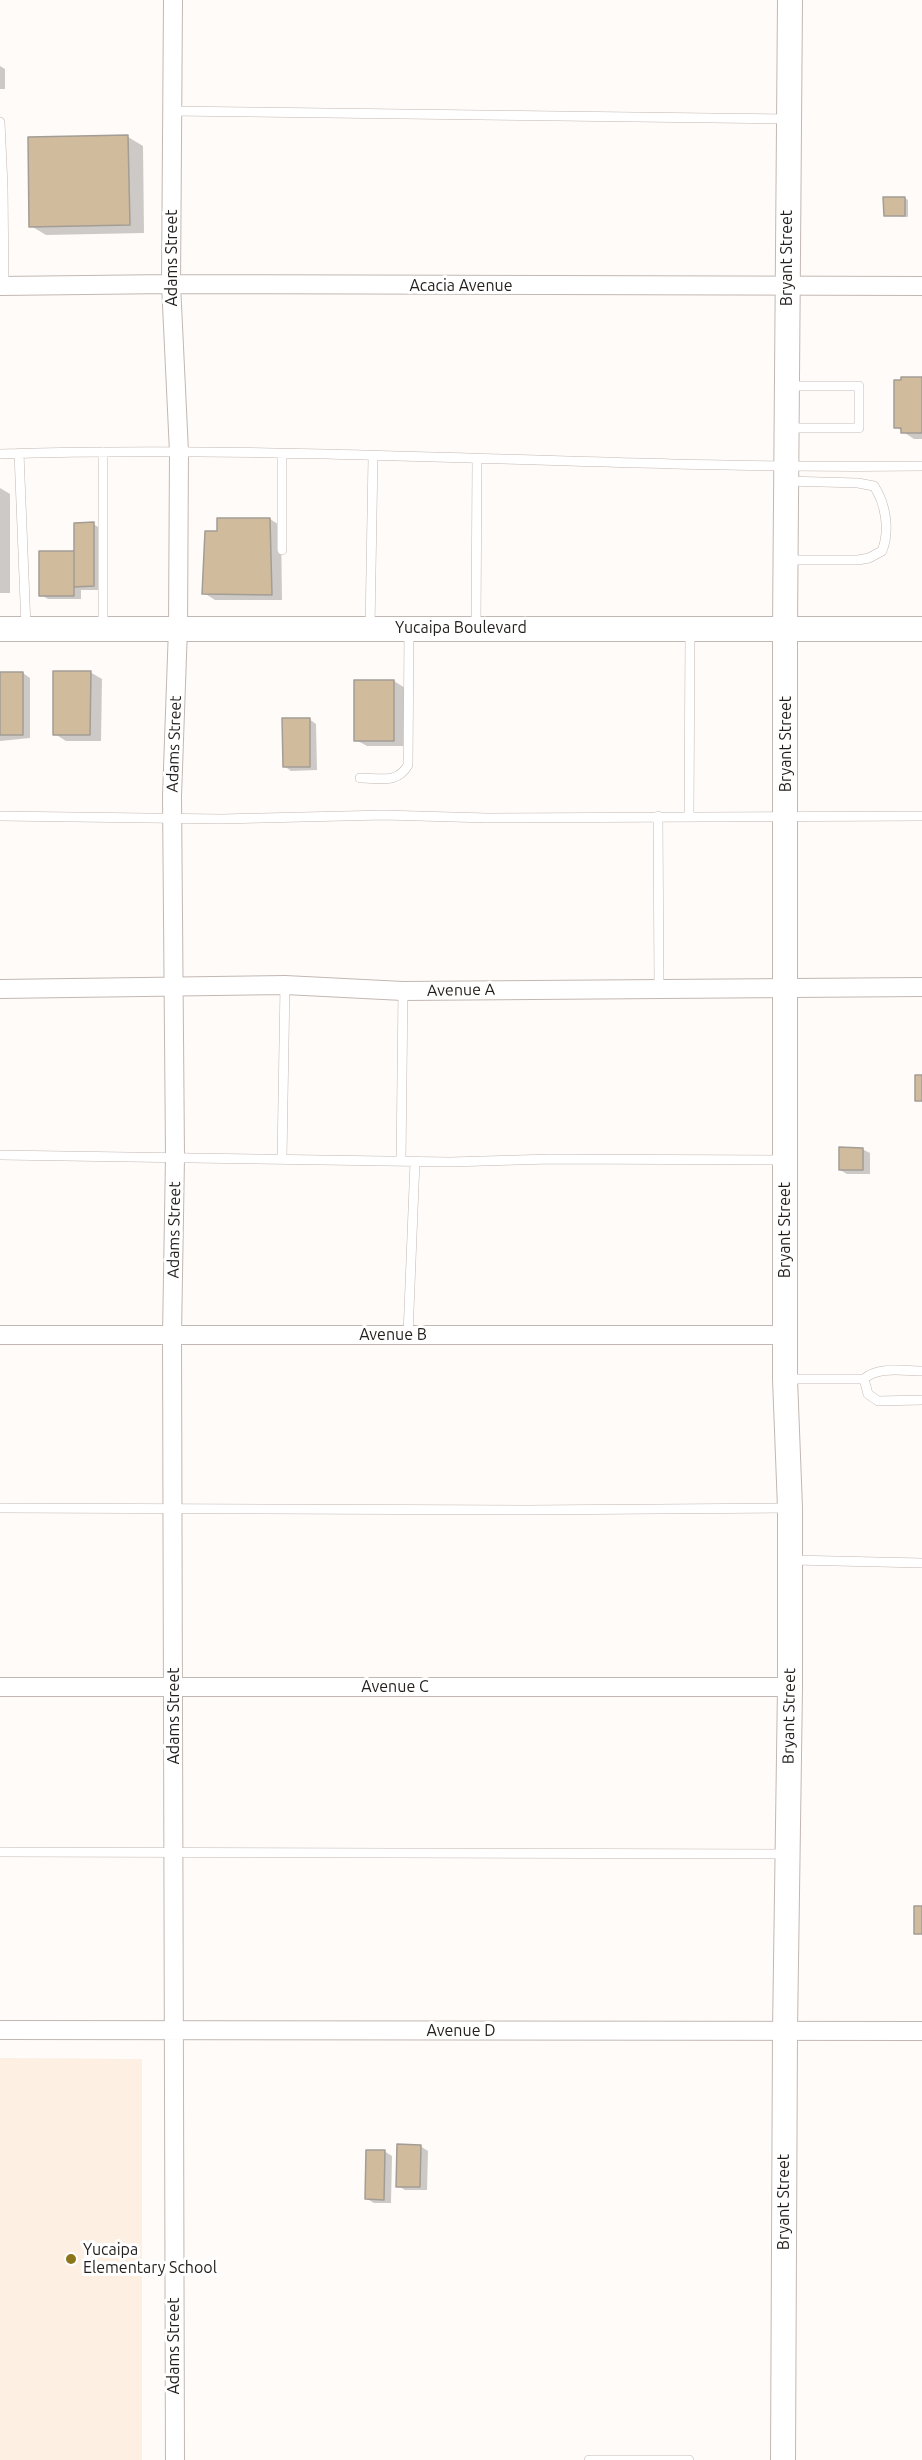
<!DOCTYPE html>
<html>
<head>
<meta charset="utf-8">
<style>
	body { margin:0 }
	canvas { display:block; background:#fffbf8 }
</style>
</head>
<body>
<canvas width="922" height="2460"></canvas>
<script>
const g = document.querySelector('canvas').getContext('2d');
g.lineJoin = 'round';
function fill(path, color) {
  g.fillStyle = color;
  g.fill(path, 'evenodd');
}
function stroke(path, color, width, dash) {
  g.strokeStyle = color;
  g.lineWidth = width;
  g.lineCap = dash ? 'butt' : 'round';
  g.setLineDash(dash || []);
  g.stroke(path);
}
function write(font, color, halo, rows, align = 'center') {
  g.font = font + ' Ubuntu,sans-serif';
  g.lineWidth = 6;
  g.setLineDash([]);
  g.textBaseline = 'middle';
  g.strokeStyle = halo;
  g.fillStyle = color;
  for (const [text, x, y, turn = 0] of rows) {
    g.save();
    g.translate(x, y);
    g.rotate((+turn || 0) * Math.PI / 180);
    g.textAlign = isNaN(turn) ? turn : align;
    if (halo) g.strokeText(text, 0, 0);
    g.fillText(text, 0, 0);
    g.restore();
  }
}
fill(new Path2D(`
	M0,2058L142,2059V2460H0Z`), '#fdefe1');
fill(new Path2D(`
	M0,66L5,69V89H0Z
	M128,137L143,146L144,233L46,235L31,226Z
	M905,198L908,200V217L885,215Z
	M922,379V439H914L896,427Z
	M0,488L10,494V593H0Z
	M270,519L281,526L282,600H215L204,593L218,533Z
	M93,524L100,528L101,590H81V599H48L41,595L75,552Z
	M90,672L102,679L101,741H66L55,734Z
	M0,673H23L30,678V738L0,741Z
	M394,681L405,688V746H367L356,740Z
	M309,719L316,724L317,770L291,771L284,766Z
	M862,1149L870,1153V1174H847L840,1170Z
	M420,2146L428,2151L427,2190H405L398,2186Z
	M384,2151L392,2156L391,2203H374L367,2199Z`), '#0003');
const building = new Path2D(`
	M128,135L130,225L29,227L28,137Z
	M883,197H905V216H884Z
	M901,377H922V433H901V428H894V380H901Z
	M217,518H270L272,595L202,594L205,531H217Z
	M94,522V586L74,587V523Z
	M39,551H74V596H39Z
	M53,671H91L90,735H53Z
	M0,672H23V735H0Z
	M354,680H394V741H354Z
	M282,718H310V767H283Z
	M915,1075H922V1101H915Z
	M839,1147L863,1148V1170H839Z
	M914,1906H922V1934H914Z
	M397,2144L421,2145L420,2187H396Z
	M366,2150H385L384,2200L365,2199Z`);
fill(building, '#d0bb9c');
stroke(building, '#a39d95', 1.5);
const lane = new Path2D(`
	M173,111L789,119
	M0,122L3,187L4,286
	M787,386H859V428H789
	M103,452V629
	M19,453L26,627
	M0,454C307,444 615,470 922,466
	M282,454V550
	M786,481L858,483L874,486C886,504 890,531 882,551L869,558L858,560H787
	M370,628L373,457
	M476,628L477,459
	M360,778C379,778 398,784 408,765L409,631
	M0,816L221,819L384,815L487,818L922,816
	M658,816L659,989
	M689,816L690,631
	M0,1155L450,1162L551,1159L783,1160
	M282,1158L285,985
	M401,1161L403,991
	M408,1335L415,1161
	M787,1379H864C878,1366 903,1371 922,1371
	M864,1379L868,1394L878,1401L922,1400
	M0,1508L527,1510L790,1508
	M792,1560L922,1563
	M0,1852L787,1854
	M589,2460H689`);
const street = new Path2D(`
	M173,0L171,284L179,452L178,628L172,796L175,1157L172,1335L175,2460
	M0,286L171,284L922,286
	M0,989L285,985L403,991L922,987
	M0,1335H785
	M0,1687H790
	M0,2030L922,2031`);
const secondary = new Path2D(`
	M0,629H922
	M783,2460L785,2031L790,1687V1508L785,1379V628L790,0`);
stroke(lane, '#c2b8b3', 10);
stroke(street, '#c2b8b3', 20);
stroke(secondary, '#c2b8b3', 26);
stroke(lane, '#fff', 9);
stroke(street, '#fff', 18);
stroke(secondary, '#fff', 24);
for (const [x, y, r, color] of [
	[71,2259,6,"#8d7519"]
]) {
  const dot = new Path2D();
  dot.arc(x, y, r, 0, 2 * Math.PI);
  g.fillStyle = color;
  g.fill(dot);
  stroke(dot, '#fff', 2);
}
write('16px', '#221e1c', '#fff', [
	["Adams Street",172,258,-90],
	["Bryant Street",787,258,-90],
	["Acacia Avenue",461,286],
	["Yucaipa Boulevard",461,628],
	["Adams Street",174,744,-88],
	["Bryant Street",786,744,-90],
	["Avenue A",461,990,-1],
	["Adams Street",174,1230,-89],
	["Bryant Street",785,1230,-90],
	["Avenue B",393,1335],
	["Avenue C",395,1687],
	["Adams Street",174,1716,-90],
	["Bryant Street",789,1716,-89],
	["Avenue D",461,2031],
	["Bryant Street",784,2202,-90],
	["Adams Street",174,2346,-90]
]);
write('16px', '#221e1c', '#fff', [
	["Yucaipa",83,2250],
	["Elementary School",83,2268]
], 'left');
</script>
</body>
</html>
